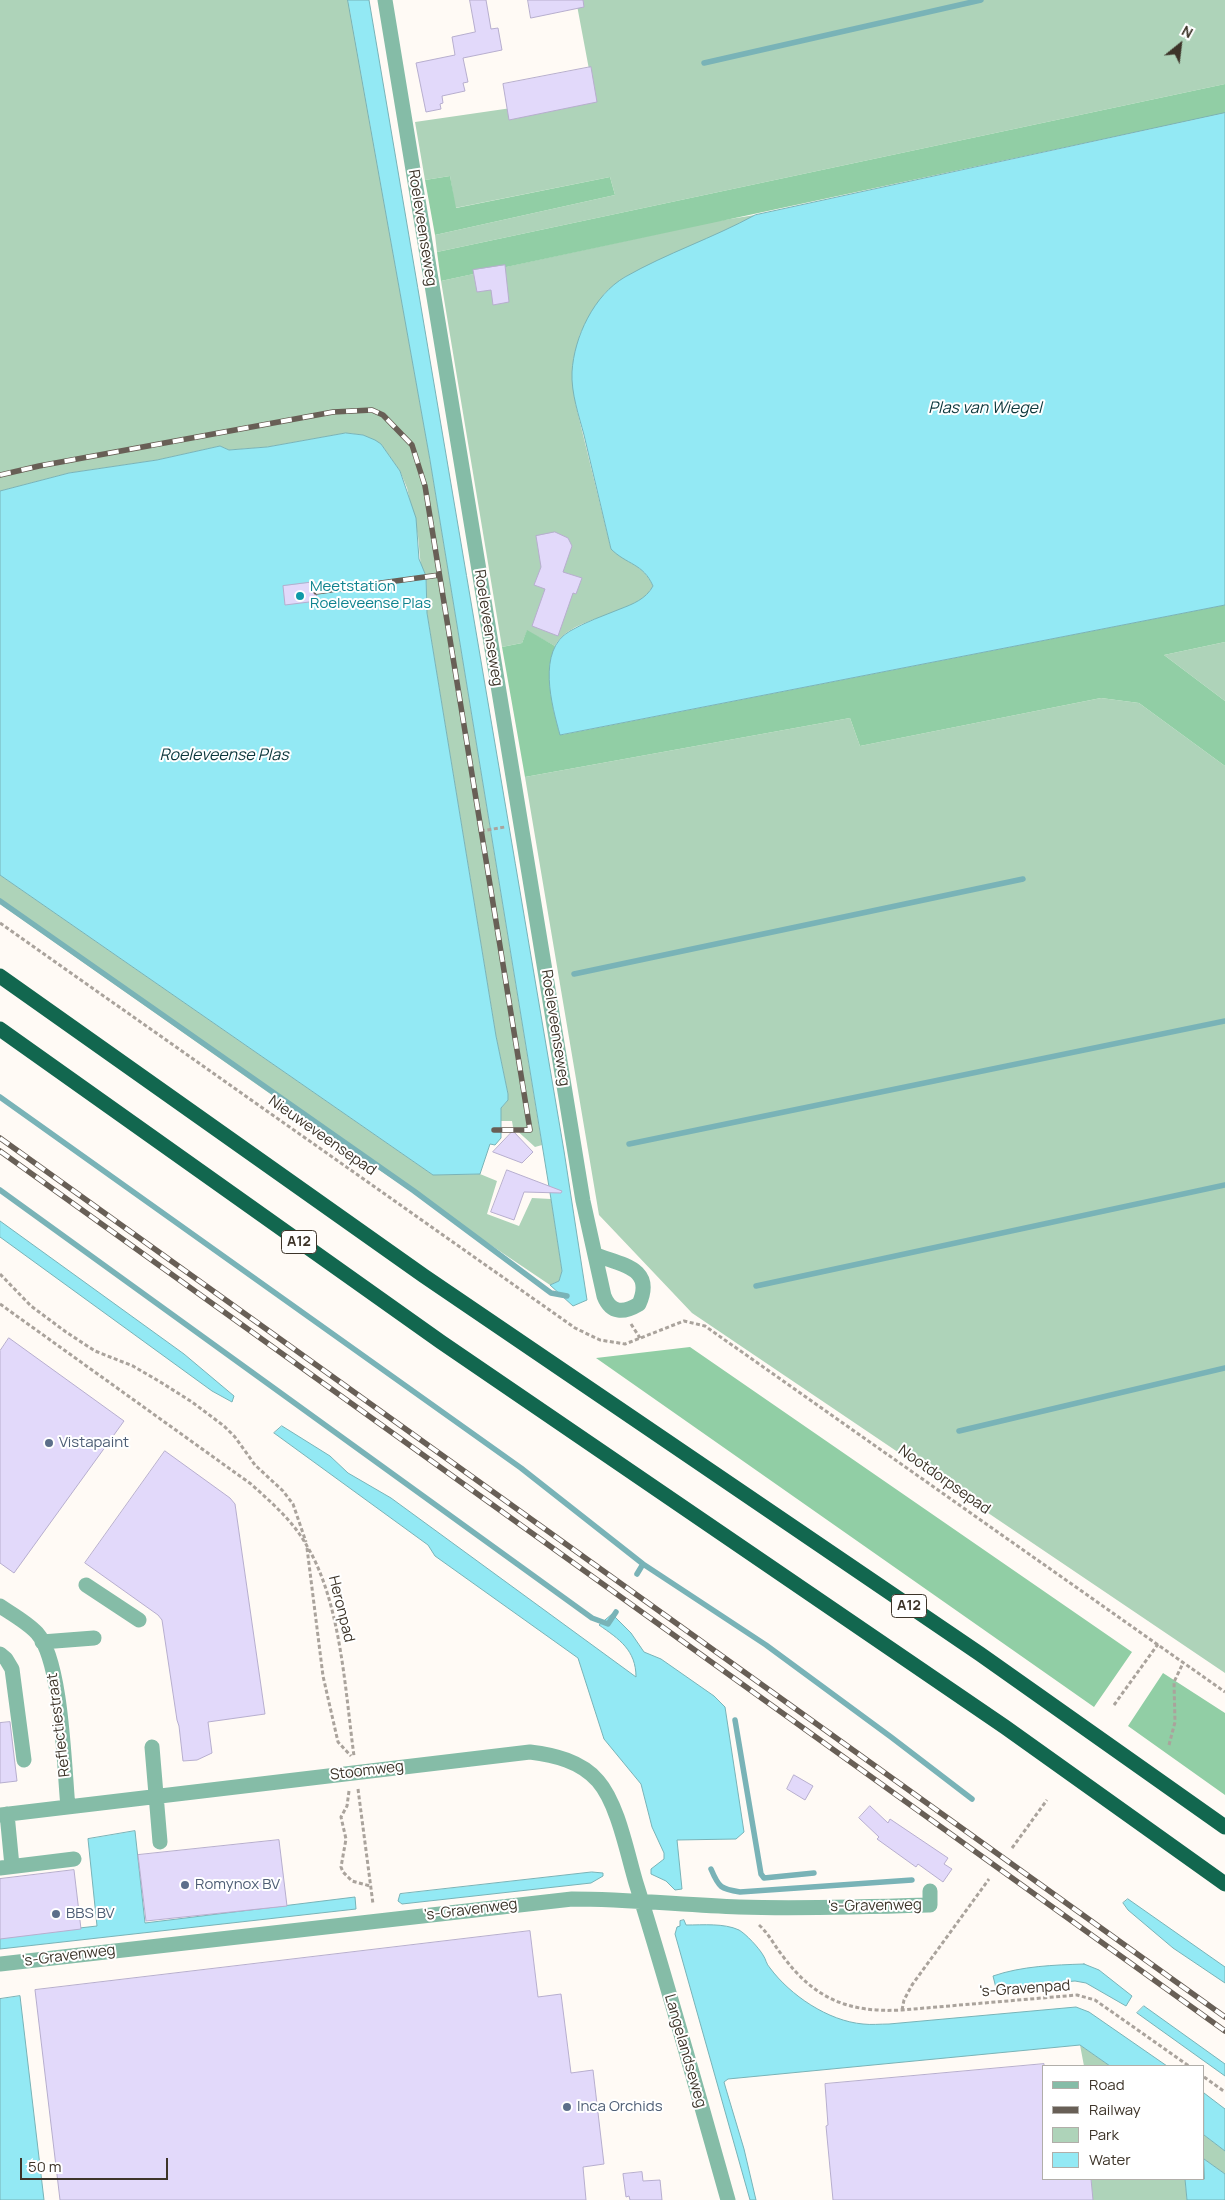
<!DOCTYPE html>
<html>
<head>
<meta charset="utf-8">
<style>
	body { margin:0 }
	#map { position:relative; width:1225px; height:2200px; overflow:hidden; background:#fffaf5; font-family:Manrope,sans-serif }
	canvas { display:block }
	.legend { position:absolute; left:1042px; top:2065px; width:162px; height:115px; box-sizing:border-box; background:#fff; border:1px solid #b1aea9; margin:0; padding:6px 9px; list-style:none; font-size:15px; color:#3d3429 }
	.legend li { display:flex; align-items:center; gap:10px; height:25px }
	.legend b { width:25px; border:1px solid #b1aea9 }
	.north { position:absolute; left:1155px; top:20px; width:50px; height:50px; -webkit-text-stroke:4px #fff; paint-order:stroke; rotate:29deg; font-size:14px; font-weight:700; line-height:20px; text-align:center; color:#3d3429 }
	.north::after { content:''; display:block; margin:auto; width:18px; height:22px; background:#3d3429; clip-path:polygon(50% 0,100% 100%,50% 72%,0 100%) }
	.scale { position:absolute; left:20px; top:2158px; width:148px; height:22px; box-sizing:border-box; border:2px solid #3d3429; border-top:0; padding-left:6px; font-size:15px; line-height:18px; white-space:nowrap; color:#3d3429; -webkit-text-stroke:4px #fff; paint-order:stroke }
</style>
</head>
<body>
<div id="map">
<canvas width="1225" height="2200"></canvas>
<ul class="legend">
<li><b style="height:6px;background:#85bca7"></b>Road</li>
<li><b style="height:6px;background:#685f56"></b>Railway</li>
<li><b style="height:14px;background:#aed3b9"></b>Park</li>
<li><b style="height:14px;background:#93e9f4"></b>Water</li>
</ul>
<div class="north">N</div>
<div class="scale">50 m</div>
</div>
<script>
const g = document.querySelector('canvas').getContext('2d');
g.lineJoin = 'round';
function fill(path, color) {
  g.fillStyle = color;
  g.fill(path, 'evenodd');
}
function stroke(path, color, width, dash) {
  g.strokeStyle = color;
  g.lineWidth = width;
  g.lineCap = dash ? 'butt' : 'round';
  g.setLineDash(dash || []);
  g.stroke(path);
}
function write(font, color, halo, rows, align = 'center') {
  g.font = font + ' Manrope,sans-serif';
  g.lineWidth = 4;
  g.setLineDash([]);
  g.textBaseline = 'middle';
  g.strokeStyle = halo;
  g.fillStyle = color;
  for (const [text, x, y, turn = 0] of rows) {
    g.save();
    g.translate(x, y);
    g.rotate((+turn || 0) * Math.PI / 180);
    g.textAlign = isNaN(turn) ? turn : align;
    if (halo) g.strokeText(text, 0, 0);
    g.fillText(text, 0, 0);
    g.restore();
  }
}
fill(new Path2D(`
	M0,0H348L430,460L542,1145L535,1147L513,1127L512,1121H501V1108L508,1100V1094L496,1036L427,613L426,576L421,568L418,536L407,488L400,471L381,444L363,435L346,433L267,447L229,450L220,446L157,460L69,473L0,491Z
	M576,0H1225V84L437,252L435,235L615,195L610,177L455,208L450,176L425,180L415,122L594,96Z
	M755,215L732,228L625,277L605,293L580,334L572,374L576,406L611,549C628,565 643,563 653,586C635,619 573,613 555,646L527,631L522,643L502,647L441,281L717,221Z
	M1225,642V701L1164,655Z
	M1101,698L1139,703L1225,766V1673L692,1313L599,1215L525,777L850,718L860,746Z
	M0,875L433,1175L480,1174L497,1181L487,1214L519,1226L532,1198L551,1199L562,1271L559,1281L550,1285L363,1159L0,904Z
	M1080,2045L1110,2066H1084Z
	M1204,2135L1225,2151V2174L1204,2159Z
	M1091,2179H1185L1187,2200H1092Z`), '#aed3b9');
fill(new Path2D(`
	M1225,84V113L441,281L437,252Z
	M450,176L456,208L610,177L615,195L435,235L425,180Z
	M1225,605V642L1164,655L1225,701V766L1139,703L1101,698L860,746L850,718L525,777L502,647L522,643L527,630L555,646L554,649L553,708L561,735Z
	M690,1347L1132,1652L1094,1707L596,1358Z
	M1163,1673L1225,1713V1795L1128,1726Z`), '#91cea5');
const water = new Path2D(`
	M348,0H369L564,1151L587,1300L573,1306L550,1285L559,1281L562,1271L551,1199L430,460Z
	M1225,113V605L560,735C552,706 536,650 570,631C585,622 603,616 620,609C633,604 646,599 653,586C643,563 627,565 611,549C602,511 593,473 584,435C579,416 571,393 572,372C574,337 594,295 625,277C667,253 713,238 755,215Z
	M346,433L363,435L375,440L381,444L400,471L416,518L419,559L426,576L427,613L496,1036L508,1094V1100L501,1108V1138L495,1145L490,1144L480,1174L433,1175L0,875V491L69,473L157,460L220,446L229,450L267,447Z
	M0,1221L184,1354L234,1396L232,1402L212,1391L0,1237Z
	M282,1426L330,1456L348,1473L391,1498L636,1677C636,1650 619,1639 599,1625L612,1614L631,1633L644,1652L661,1659L714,1696L725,1707L744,1832L736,1839L677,1840L682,1889L675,1890L666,1881L651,1874V1869L664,1859V1853L652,1827L641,1784L604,1739L578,1658L435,1556L428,1545L274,1433Z
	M135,1831L145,1923L355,1897L356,1909L0,1949V1937L97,1926L88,1839Z
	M592,1872L603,1873V1876L591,1883L402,1904L398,1901L400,1894Z
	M1128,1899L1225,1967V1983L1173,1948L1128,1910L1123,1903Z
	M684,1920L686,1925C703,1925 724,1923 739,1930C746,1934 759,1948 763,1955C766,1959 766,1964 770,1968C790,1995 828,2021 863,2024C871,2025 880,2024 889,2024L1076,2007L1089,2012L1167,2066H1110L1080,2045L728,2079L724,2082L726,2089L744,2149L756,2200H750L675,1934L677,1927L680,1926V1921Z
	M1084,1964L1099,1970L1132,1996L1126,2006L1086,1983L1075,1981L996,1988L993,1976C1022,1966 1054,1965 1084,1964Z
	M20,1996L44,2200H0V1999Z
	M1144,2006L1225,2064V2076L1137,2013Z
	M1204,2093L1225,2109V2151L1204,2135Z
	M1204,2159L1225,2174V2200H1187L1185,2179H1204Z`);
fill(water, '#93e9f4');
stroke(water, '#79b3b7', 1);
stroke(new Path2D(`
	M704,63L981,0
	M0,901L414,1191L551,1293L567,1296
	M574,974L1023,879
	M0,1097L521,1468L643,1564L766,1645L891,1737L972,1799
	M629,1144L1225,1021
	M0,1190L592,1618L608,1624L616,1612
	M756,1286L1225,1185
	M959,1431L1225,1368
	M637,1574L643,1564
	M735,1720L761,1874L764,1878L814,1873
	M711,1869C719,1888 721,1889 740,1892L912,1880`), '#79b3b7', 5.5);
const building = new Path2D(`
	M470,0H486L491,29L498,28L502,50L463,58L468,82L463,83L465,91L442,96L443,103L440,104L441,109L426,112L416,63L455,55L452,37L475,32Z
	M528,0H583L584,7L531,18Z
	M591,67L597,102L509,120L503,84Z
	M505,265L509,302L493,305L491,290L477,292L473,270Z
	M555,532L568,538L572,546L563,572L582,578L576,594L573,593L558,636L532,626L545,589L534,585L541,567L536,536Z
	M315,582L317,601L285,605L283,586Z
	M513,1131L533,1152L522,1163L493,1152Z
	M507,1170L562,1191L561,1193L524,1192L514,1220L491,1212Z
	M9,1338L124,1421L14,1573L0,1563V1351Z
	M165,1451L230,1498L235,1504L265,1714L208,1722L212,1753L197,1760L183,1761L179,1726L177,1720L162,1620L158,1615L85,1563Z
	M10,1722L17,1781L0,1783V1723Z
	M794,1775L813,1786L805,1800L787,1789Z
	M870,1806L888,1823L890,1819L948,1858L944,1864L952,1869L943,1882L918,1864L916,1867L877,1839L879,1837L859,1818Z
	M279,1840L287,1906L146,1921L138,1855Z
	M74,1870L81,1929L0,1939V1879Z
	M530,1931L538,1997L561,1994L571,2073L593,2070L604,2164L583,2167L586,2200H60L35,1990Z
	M1044,2064V2179H1091L1093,2200H833L826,2126L828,2125L825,2084Z
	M642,2172L643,2181L660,2180L662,2200H630L629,2196L626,2197L623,2174Z`);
fill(building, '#e2d9fa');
stroke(building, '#b7aece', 1);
stroke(new Path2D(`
	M481,831L505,827
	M0,923L575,1328L600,1340L625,1344L684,1321L705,1326L1225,1692
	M0,1274L31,1306L66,1332L95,1351L133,1366L162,1383L192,1402L224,1426L235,1437L255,1465L283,1491L293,1504L306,1542
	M0,1304L251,1484C272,1503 293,1521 307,1546C341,1603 345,1690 354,1756
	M631,1324L640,1338
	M307,1548L323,1676L338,1742L351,1756
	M1114,1705L1158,1644
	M1169,1745L1175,1722L1174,1682L1183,1663
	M358,1789L373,1904
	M349,1791L347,1806L341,1817L346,1839L341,1867L343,1872L352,1881L370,1886
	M1012,1848L1047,1800
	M759,1925C769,1934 774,1945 782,1955C814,1999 849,2013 902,2010L1077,1995L1095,2000L1189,2066
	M902,2010L904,2000L912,1985L989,1879
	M1204,2077L1225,2092`), '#aaa39c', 3, [4, 2.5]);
stroke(new Path2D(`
	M385,0L583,1201L604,1296C611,1314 624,1313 639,1304C655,1268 622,1265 596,1255
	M86,1585L139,1620
	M0,1606C12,1614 28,1623 37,1633C62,1661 64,1767 68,1807
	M42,1642L94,1638
	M0,1654L6,1659L12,1669L24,1760
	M152,1747L160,1842
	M7,1814L12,1866
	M0,1815L530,1752C554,1755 581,1761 598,1781C618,1804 627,1853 636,1883C669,1988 698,2094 728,2200
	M0,1868L74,1859
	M0,1964L572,1899C628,1899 683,1905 739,1907C803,1909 866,1907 930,1905V1891`), '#85bca7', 15);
stroke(new Path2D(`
	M0,976L424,1276L980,1654L1225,1827
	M0,1029L441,1342L1005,1727L1225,1884`), '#12674f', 15);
const rail = new Path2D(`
	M0,475L39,466L333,412L372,410L383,415L412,445L425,486L530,1130H494
	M316,592L439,575
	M0,1138L1225,2017
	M0,1151L1225,2031`);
stroke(rail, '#685f56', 5.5);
stroke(rail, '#fff', 4, [11]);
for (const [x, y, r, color] of [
	[300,596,5,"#0f9aa8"],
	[49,1443,5,"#5c6f8a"],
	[185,1885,5,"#5c6f8a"],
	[56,1914,5,"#5c6f8a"],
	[567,2107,5,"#5c6f8a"]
]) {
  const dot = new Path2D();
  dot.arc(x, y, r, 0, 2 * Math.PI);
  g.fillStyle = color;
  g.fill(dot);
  stroke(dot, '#fff', 2);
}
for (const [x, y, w] of [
	[299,1242,35],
	[909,1606,35]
]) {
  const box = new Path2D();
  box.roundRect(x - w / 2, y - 11.5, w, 23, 4);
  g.fillStyle = '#fff';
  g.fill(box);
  stroke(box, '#3d3429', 1);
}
write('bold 14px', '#3d3429', null, [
	["A12",299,1242],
	["A12",909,1606]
]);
write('15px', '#3d3429', '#fff', [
	["Roeleveenseweg",422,228,81],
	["Roeleveenseweg",488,628,81],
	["Roeleveenseweg",555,1028,81],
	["Nieuweveensepad",322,1136,35],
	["Nootdorpsepad",944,1480,35],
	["Heronpad",341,1609,76],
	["Reflectiestraat",59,1725,-97],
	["Stoomweg",367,1771,-7],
	["'s-Gravenweg",875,1906,-1],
	["'s-Gravenweg",471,1910,-7],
	["'s-Gravenweg",69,1956,-7],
	["'s-Gravenpad",1025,1989,-4],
	["Langelandseweg",685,2051,74]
]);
write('15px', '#0d838f', '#fff', [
	["Meetstation",310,587],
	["Roeleveense Plas",310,604]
], 'left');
write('15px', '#4e5e75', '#fff', [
	["Vistapaint",59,1443],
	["Romynox BV",195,1885],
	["BBS BV",66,1914],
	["Inca Orchids",577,2107]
], 'left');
write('italic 16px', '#0b363b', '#fff', [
	["Plas van Wiegel",985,409],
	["Roeleveense Plas",224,756]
]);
</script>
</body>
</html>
